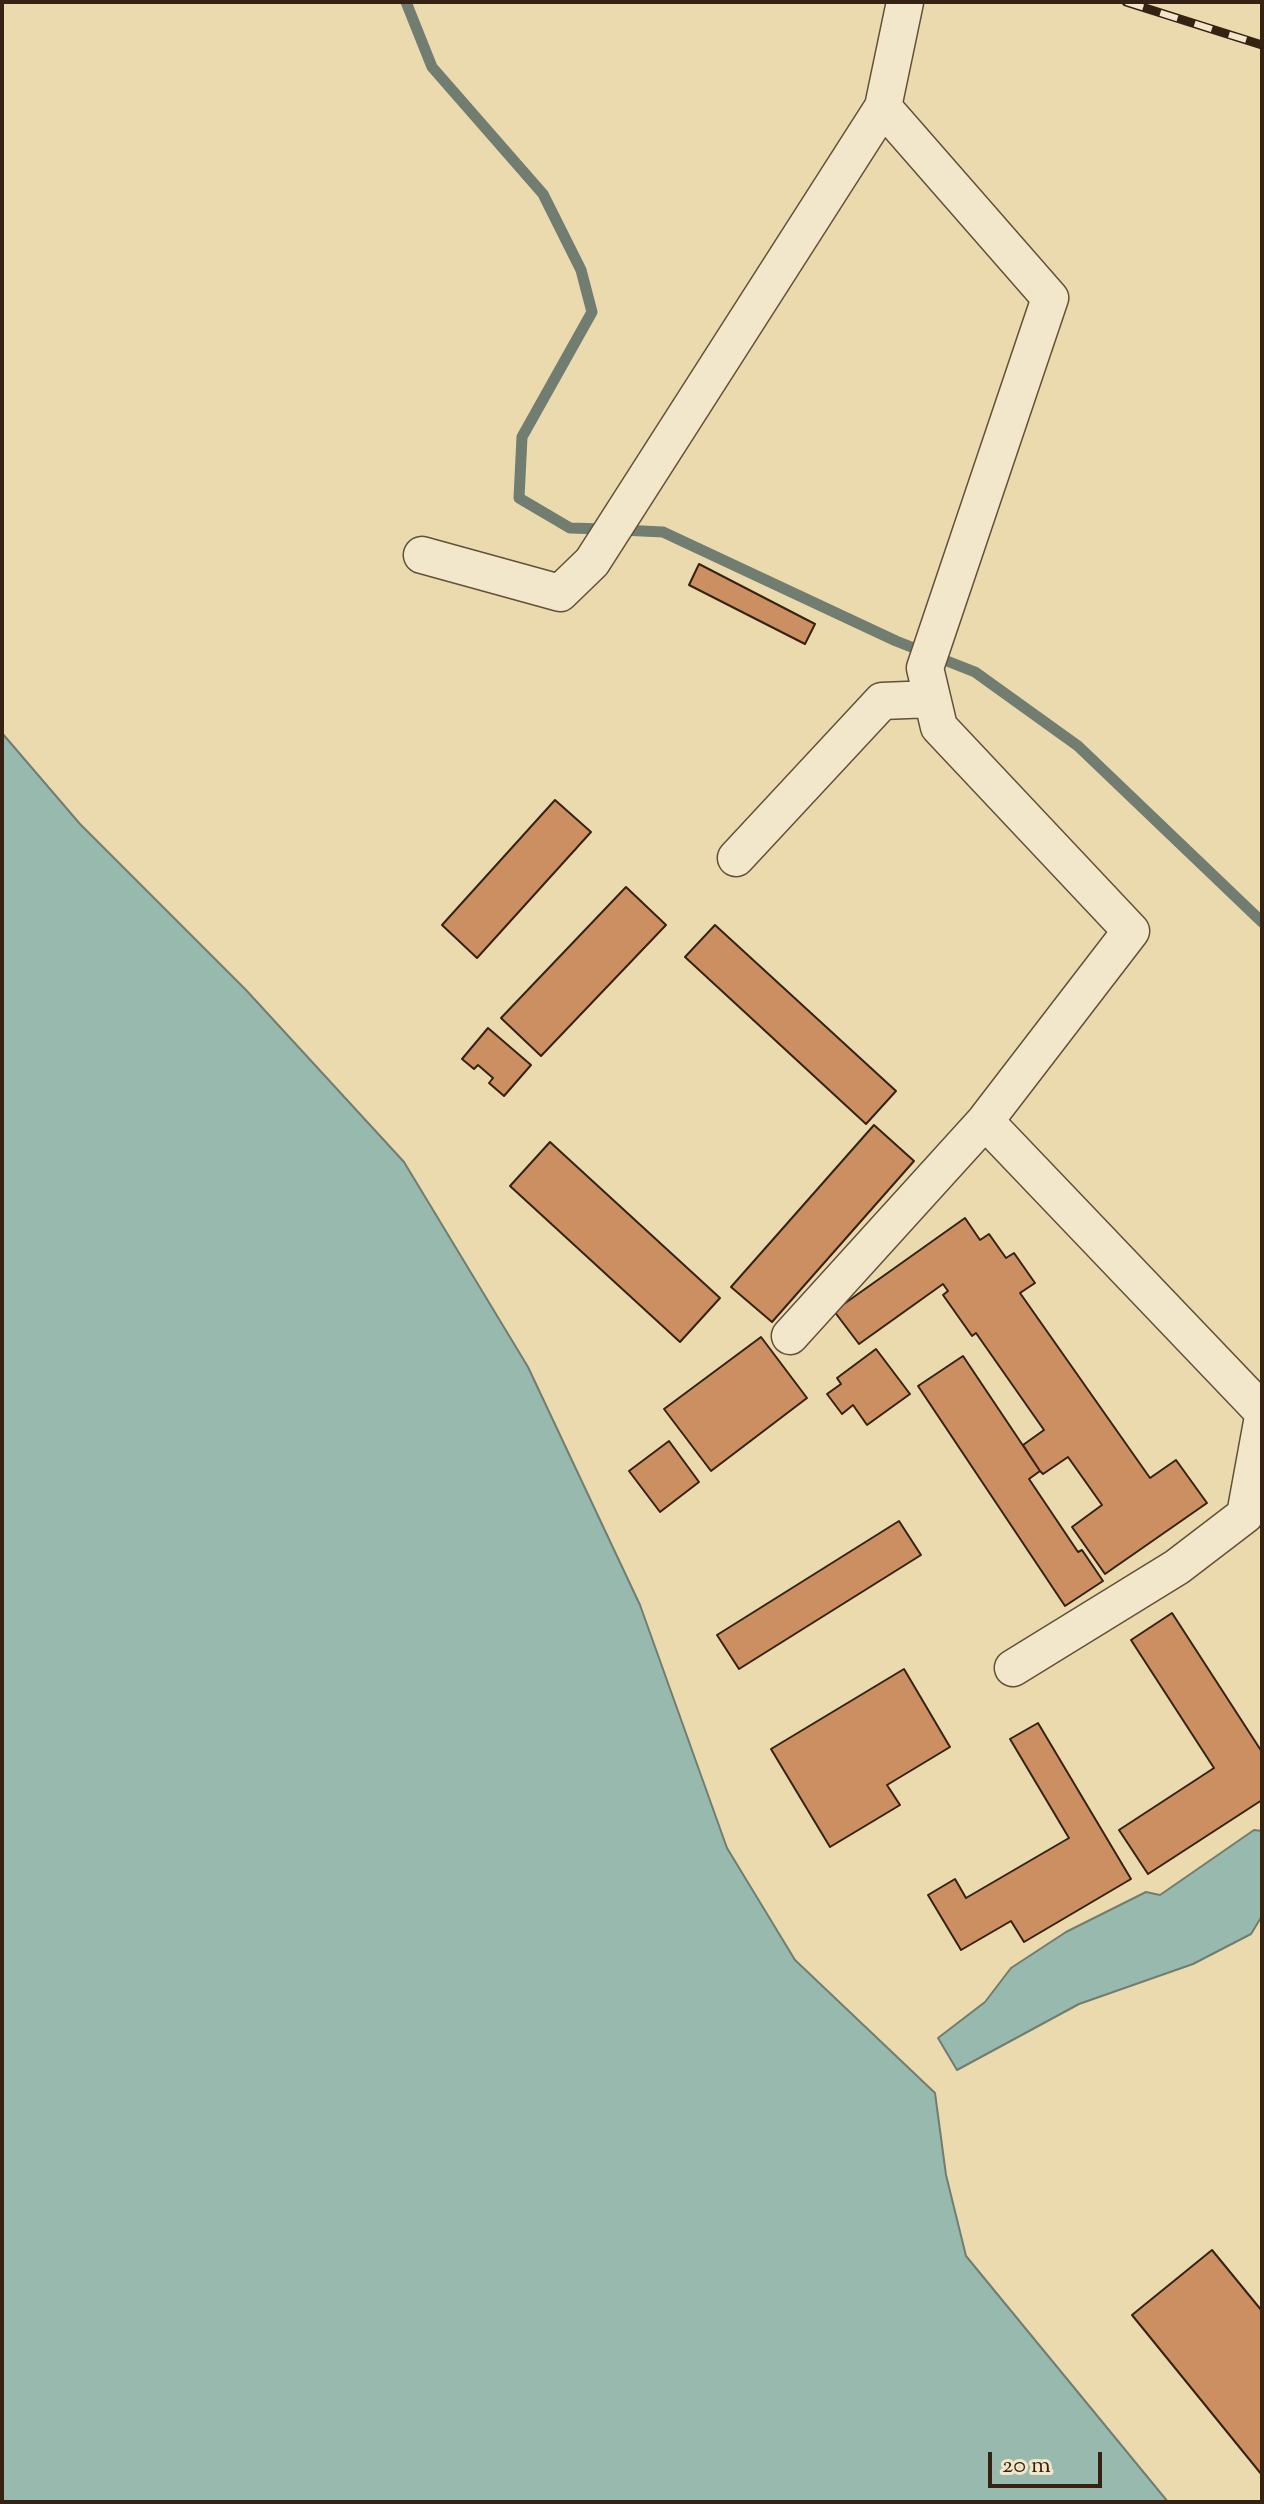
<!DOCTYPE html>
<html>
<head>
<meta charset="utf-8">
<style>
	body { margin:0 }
	#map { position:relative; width:1264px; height:2504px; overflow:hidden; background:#ebdaad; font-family:"Sorts Mill Goudy",serif }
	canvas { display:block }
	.frame { position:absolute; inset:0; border:4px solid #352212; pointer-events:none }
	.scale { position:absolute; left:988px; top:2452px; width:114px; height:36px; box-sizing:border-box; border:4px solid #352212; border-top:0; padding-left:10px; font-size:24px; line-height:28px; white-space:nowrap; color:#352212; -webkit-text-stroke:6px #f2e7ca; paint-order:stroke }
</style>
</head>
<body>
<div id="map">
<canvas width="1264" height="2504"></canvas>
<div class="frame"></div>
<div class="scale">20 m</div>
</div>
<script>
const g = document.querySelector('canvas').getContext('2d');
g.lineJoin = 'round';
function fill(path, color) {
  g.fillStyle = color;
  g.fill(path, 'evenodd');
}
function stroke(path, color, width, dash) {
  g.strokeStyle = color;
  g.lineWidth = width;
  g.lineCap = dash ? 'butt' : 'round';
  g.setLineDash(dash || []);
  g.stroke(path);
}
const water = new Path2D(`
	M2,733L80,824L246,990L404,1162L528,1367L640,1605L727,1848L795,1960L935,2093L946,2175L966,2256L1168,2502H2Z
	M1254,1830L1262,1831V1916L1251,1934L1193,1964L1079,2004L957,2070L938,2038L985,2002L1011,1968L1066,1932L1146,1892L1160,1895Z`);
fill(water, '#98baae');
stroke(water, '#707d70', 2);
stroke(new Path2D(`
	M406,2L432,67L543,194L581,270L592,312L522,437L519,498L570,528L603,529
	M621,530L663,532L896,641L975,672L1078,746L1262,922`), '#707d70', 11);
const building = new Path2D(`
	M699,564L815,624L805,644L689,585Z
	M555,800L591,832L477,958L442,925Z
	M626,887L666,925L541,1056L501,1018Z
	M715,925L896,1091L866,1124L685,957Z
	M488,1028L531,1065L504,1096L489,1083L493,1078L478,1065L474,1069L462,1059Z
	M874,1125L914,1161L772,1322L731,1287Z
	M550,1142L720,1298L680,1342L510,1186Z
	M965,1218L980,1240L989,1234L1006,1258L1014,1253L1035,1283L1020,1293L1150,1478L1176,1460L1207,1503L1105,1574L1072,1527L1102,1505L1068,1457L1043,1474L1040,1471L1023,1445L1044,1430L976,1333L972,1336L943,1295L948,1291L943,1284L859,1344L834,1311Z
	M761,1337L807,1398L711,1471L664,1409Z
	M876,1349L910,1394L867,1425L853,1405L842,1414L827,1394L841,1384L837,1378Z
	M963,1356L1040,1471L1029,1479L1078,1552L1082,1550L1103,1581L1065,1606L918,1386Z
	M669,1441L699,1482L660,1512L629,1471Z
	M899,1521L921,1555L739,1669L717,1635Z
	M1172,1613L1262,1752V1800L1148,1874L1119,1830L1214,1768L1131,1640Z
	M904,1669L950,1747L887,1785L900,1805L830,1847L771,1749Z
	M1038,1723L1131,1879L1024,1942L1011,1921L961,1950L928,1895L955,1879L966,1898L1069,1838L1010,1739Z
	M1212,2250L1262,2311V2475L1132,2315Z`);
fill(building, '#cb8f62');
stroke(building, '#352212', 2);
const minor = new Path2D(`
	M422,555L560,593L592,562L883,107
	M736,858L882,701L932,699
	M985,1121L1262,1411
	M790,1336L985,1121L1131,931L939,727L925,668L1050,298L883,107L905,2
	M1013,1668L1177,1567L1245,1515L1262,1422`);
stroke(minor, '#625039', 39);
stroke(minor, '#f2e7ca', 36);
const rail = new Path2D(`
	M1126,2L1262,45`);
stroke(rail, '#352212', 9);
stroke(rail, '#f2e7ca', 6, [18]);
</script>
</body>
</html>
